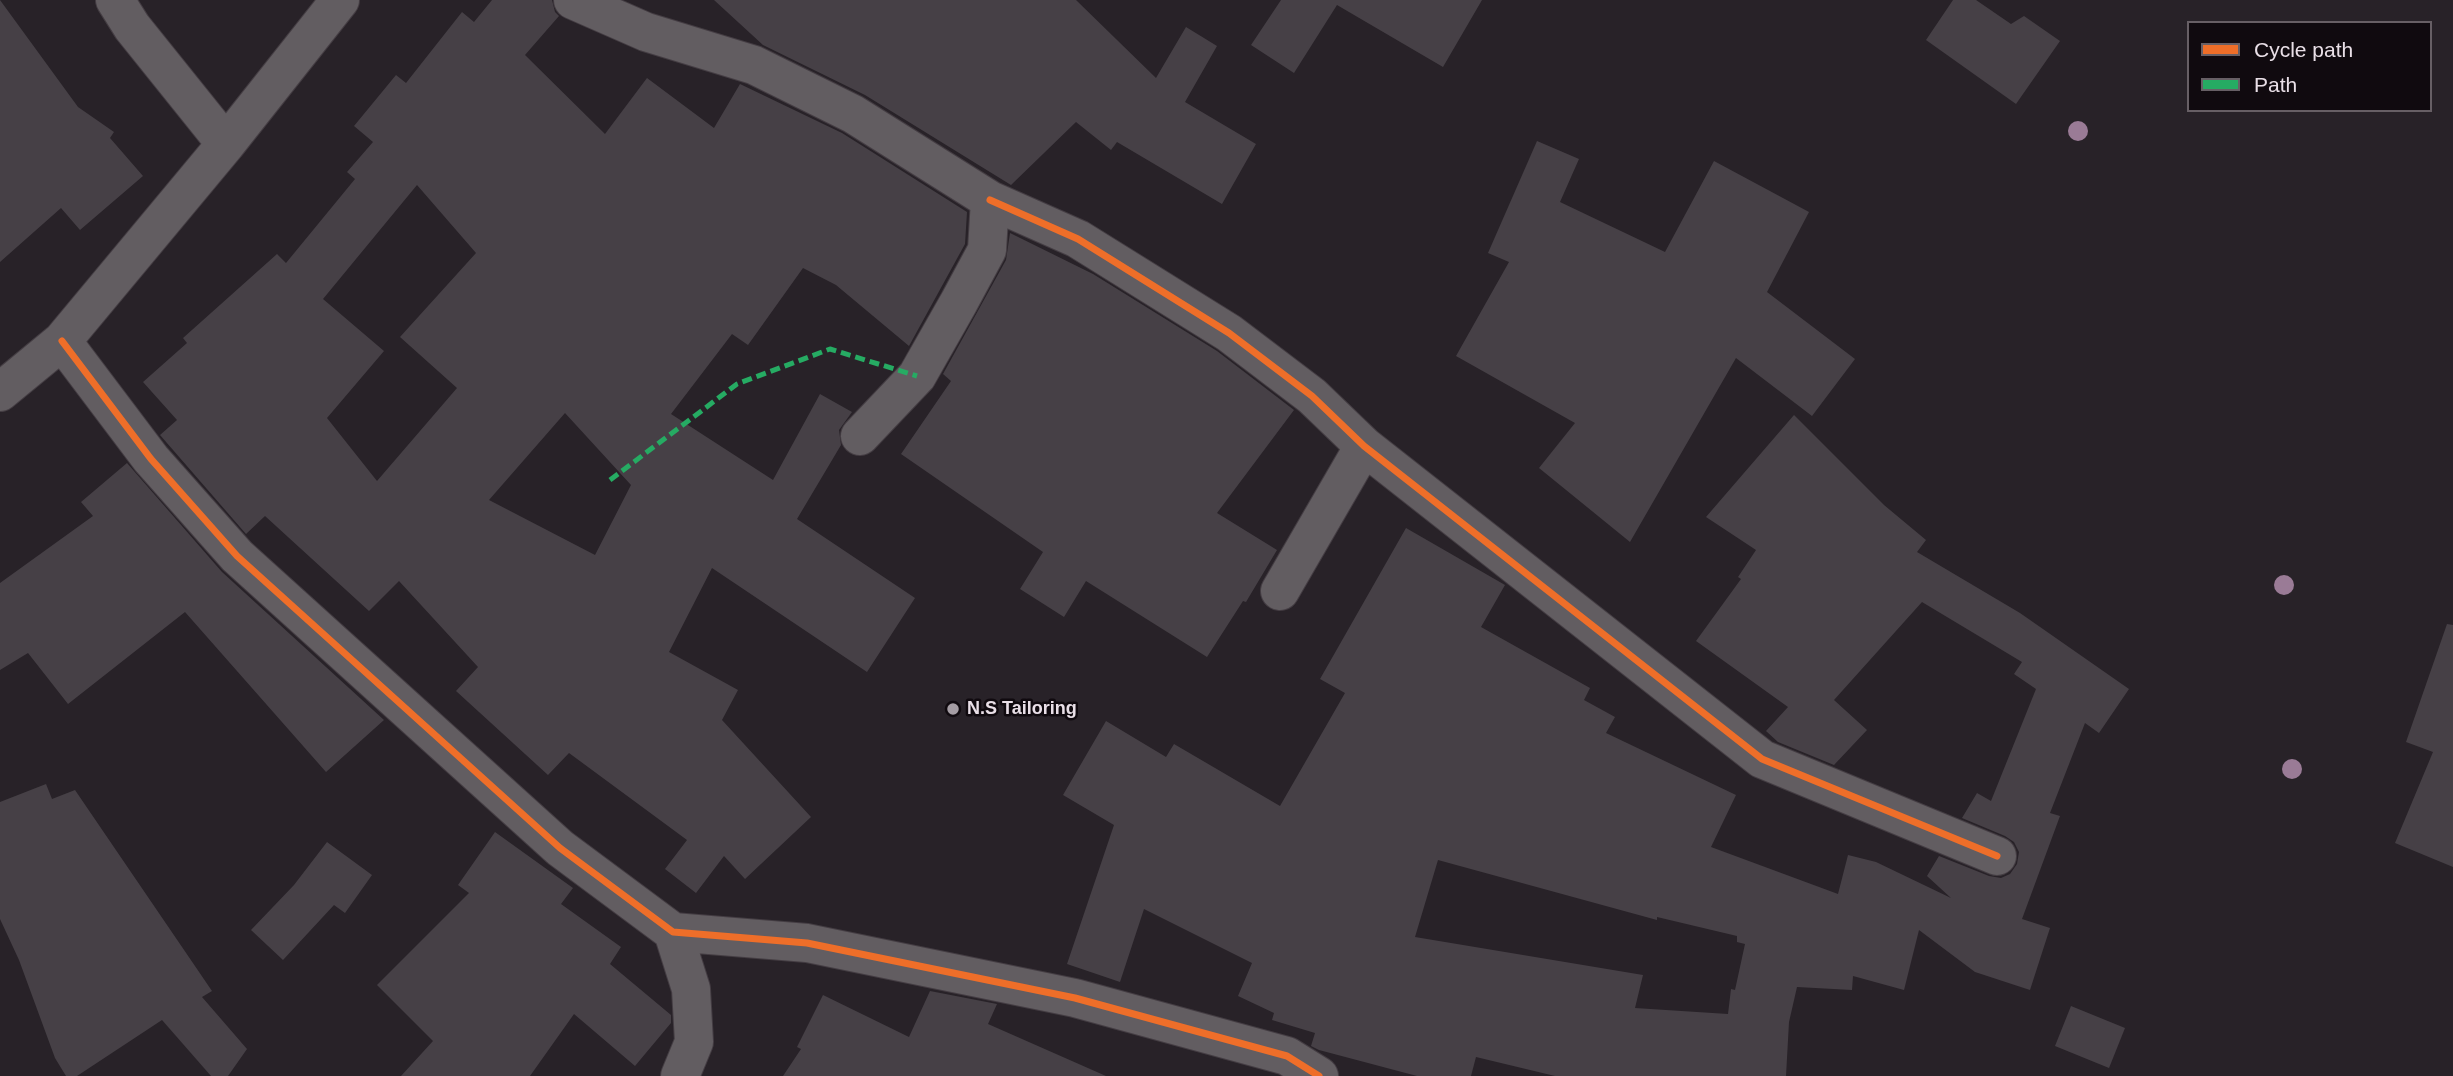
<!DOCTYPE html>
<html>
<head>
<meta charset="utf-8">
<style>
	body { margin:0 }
	#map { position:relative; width:2453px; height:1076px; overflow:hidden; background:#282228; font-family:Helvetica,sans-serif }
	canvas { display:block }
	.legend { position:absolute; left:2187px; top:21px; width:245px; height:91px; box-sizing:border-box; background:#100a0f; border:2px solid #675f65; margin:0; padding:9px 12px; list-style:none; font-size:21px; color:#e9dfe7 }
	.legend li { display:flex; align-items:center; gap:14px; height:35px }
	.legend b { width:35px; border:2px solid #675f65 }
</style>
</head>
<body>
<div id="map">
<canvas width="2453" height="1076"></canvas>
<ul class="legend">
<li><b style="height:9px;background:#ee6e29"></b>Cycle path</li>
<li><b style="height:9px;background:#26ab63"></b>Path</li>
</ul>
</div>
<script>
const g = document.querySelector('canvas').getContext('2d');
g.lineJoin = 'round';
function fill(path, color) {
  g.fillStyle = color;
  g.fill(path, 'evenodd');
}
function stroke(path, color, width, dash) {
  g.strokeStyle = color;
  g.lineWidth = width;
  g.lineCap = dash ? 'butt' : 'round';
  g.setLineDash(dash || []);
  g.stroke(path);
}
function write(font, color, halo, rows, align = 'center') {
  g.font = font + ' Helvetica,sans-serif';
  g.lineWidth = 5;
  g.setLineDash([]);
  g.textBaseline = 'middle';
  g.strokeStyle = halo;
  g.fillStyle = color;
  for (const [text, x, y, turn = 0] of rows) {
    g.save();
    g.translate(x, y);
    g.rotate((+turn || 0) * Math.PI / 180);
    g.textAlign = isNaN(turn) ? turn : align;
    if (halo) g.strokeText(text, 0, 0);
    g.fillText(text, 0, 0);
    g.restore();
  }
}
fill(new Path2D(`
	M0,0L78,107L114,132L110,138L143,176L80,230L61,208L0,262Z
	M492,0H552L555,12L559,16L525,55L605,134L647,78L714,128L740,84L842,133L967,212L965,244L909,346L836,285L803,268L748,345L732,334L671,414L773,480L820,394L852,412L839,430L841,445L797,519L915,598L867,672L712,568L669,652L738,690L722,720L811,817L745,879L724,856L696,893L665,869L687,840L569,753L548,775L456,691L478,667L399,581L369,611L265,516L246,534L160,435L177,420L143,382L187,343L183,338L277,254L286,263L355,179L347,172L373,142L354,126L396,75L406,83L462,12L474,22ZM417,185L476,253L400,337L457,388L377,481L327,418L384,351L323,299ZM565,413L631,485L595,555L489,500Z
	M714,0H1076L1156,78L1186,27L1217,46L1185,102L1256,144L1222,204L1117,142L1111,150L1076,122L1011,185L865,95L763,45Z
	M1281,0H1482L1443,67L1337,5L1294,73L1251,45Z
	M1953,0H1976L2011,24L2024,16L2060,41L2016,104L1926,40Z
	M1537,141L1579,159L1560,202L1665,252L1714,161L1809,212L1767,292L1855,359L1812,416L1736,358L1630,542L1539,468L1575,423L1456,356L1509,262L1488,253Z
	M1010,233L1093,274L1217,351L1294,410L1217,513L1277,550L1246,602L1243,601L1207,657L1086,581L1064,617L1020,589L1043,552L901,454L951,381L943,374L1006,260Z
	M1794,415L1884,505L1926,540L1917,552L2020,613L2129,689L2099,733L2085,723L2050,813L2060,816L2022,919L2050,928L2030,990L1975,972L1919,930L1904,990L1853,976L1852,990L1797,987L1789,1022L1786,1076H1555L1476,1057L1471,1076H1417L1319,1050L1311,1046L1315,1033L1272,1020L1274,1013L1238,996L1252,963L1144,909L1120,982L1067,964L1114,825L1063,795L1106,721L1166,757L1174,744L1280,806L1345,693L1320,679L1406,528L1505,585L1481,627L1590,688L1584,700L1615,717L1606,733L1736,795L1711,847L1838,894L1848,855L1876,862L1951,898L1927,876L1939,856L1989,876L2001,878L2010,874L2017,864L2019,852L2014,842L2005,836L1962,818L1977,793L1991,801L2036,689L2014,674L2022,662L1922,602L1834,700L1867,730L1834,765L1778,742L1766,731L1788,707L1696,641L1741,579L1738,577L1756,550L1706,517ZM1438,860L1657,920V917L1737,936V942L1745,944L1735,990L1731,989L1728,1014L1635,1008L1643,975L1415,937Z
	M127,463L222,572L384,720L326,772L185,612L68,704L28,653L0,670V583L93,516L81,502Z
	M2447,624L2453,625V867L2395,843L2433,752L2406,742Z
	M46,784L52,799L75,790L212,991L202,997L247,1049L228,1076H211L162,1020L77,1076H66L55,1058L19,960L0,919V802Z
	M495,832L573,888L561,904L621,947L610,964L671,1015V1023L635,1066L574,1014L530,1076H401L433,1041L377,985L469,893L458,885Z
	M327,842L372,875L345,913L334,905L283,960L251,930L294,885Z
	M930,991L997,1004L988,1024L1106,1076H783L801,1049L797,1047L823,995L909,1037Z
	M2071,1006L2125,1028L2109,1068L2055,1046Z`), '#464046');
const minor = new Path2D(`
	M115,0L132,27L226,144
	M573,0L646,32L754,65L853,114L990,200L987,250L959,302L917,376L860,436
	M990,200L1078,239L1229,333L1312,396L1364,446L1762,759L1997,856
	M62,341L151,459L237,556L560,848L673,932L807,943L1075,998L1287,1056L1319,1076
	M0,392L62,341L226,144L340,0
	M1280,591L1364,446
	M673,932L691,989L694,1042L680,1076`);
stroke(minor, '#443d43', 40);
stroke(minor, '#625d61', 38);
stroke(new Path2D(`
	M610,480L737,384L830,349L917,376`), '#26ab63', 5, [10, 5]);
stroke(new Path2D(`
	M990,200L1078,239L1229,333L1312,396L1364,446L1762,759L1997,856
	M62,341L151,459L237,556L560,848L673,932L807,943L1075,998L1287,1056L1319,1076`), '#ee6e29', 7);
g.fillStyle = '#9a7b96';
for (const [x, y] of [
	[2078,131],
	[2284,585],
	[2292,769]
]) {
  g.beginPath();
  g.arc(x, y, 10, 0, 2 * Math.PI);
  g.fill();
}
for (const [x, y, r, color] of [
	[953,709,7,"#a59da4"]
]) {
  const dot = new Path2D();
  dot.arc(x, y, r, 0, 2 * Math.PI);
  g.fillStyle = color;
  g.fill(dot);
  stroke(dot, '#100a0f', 2.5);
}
write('bold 18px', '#e9dfe7', '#100a0f', [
	["N.S Tailoring",967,709]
], 'left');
</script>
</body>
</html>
